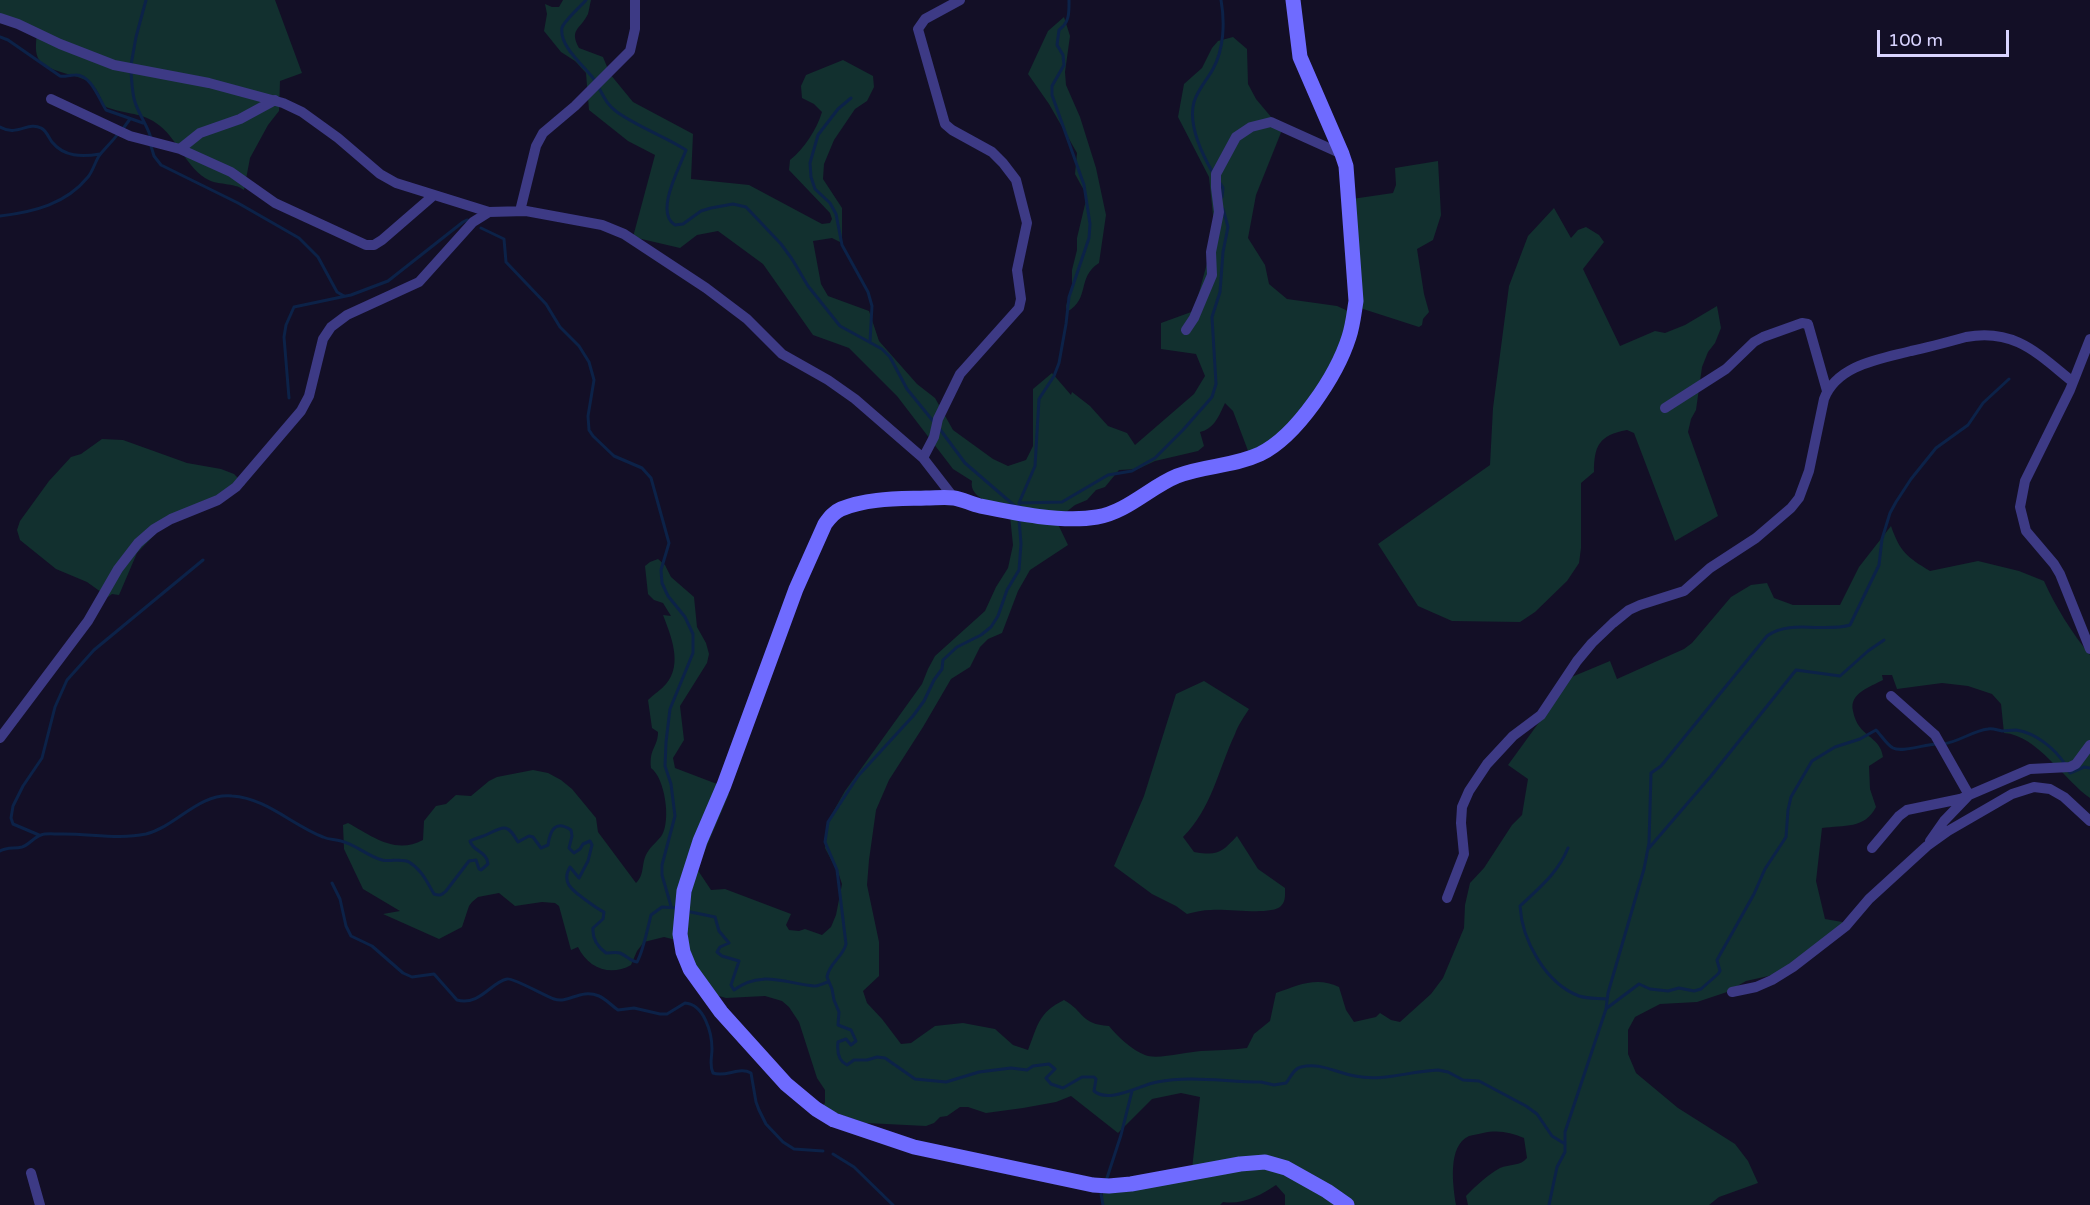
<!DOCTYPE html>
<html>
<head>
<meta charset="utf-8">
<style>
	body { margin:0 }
	#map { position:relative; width:2090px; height:1205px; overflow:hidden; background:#130f26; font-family:"Varela Round",sans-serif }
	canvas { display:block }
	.scale { position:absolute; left:1877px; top:30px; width:132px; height:27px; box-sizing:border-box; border:3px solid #d9d4ff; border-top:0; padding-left:8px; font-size:18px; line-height:21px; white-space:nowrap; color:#d9d4ff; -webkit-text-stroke:4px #130f26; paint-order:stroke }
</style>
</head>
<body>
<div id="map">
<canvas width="2090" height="1205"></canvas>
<div class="scale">100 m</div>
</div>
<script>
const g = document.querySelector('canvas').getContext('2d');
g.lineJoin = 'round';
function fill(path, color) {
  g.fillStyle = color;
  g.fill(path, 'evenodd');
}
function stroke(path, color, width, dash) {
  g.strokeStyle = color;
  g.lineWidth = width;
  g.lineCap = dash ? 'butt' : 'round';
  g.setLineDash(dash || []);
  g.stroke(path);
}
fill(new Path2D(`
	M0,0H275L302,73L280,81L279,111L268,125L250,158L244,190C234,182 217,186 205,178C184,164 177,137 156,123C141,112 121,114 104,106C101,98 97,88 89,82C77,74 45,72 38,58C34,50 37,38 37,29L0,15Z
	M563,0H591C590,4 589,10 588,14C580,30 569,29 579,48L603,57L610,74L633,102L693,134L691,179L749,185L822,224L830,223L832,219L830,213L789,170L790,160C804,149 817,129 822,112L814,104L802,98L801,86L806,75L843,60L873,76L874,87L867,101L855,109L834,140L824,164L823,179L842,208V243L832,238L813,241L821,284L828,296L869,311L879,341L917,384L935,398L953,430L993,459L1008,466L1026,460L1033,446V389L1052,373L1071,395L1072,392L1090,406L1108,426L1127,433L1135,445L1194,394L1205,376L1196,354L1161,349V323L1194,311L1215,234L1209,177L1178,117L1184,84L1202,68L1212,48L1218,41L1233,37L1247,49L1248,84L1256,99L1282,130L1256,195L1248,238L1265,265L1269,284L1287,299L1337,306L1348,311L1350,320L1325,390L1253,464L1233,411L1225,403C1219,416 1214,429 1200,432L1204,446L1198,451L1155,461L1138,469L1119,470L1105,487L1096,490L1087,500L1075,505L1056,520L1068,545L1030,570L1018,591L1002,633L988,639L980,647L970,667L951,679L923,727L889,780L876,810L869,860L867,885L879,942V976L863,991L867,1003L882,1019L901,1044L911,1043L935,1026L963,1023L995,1029L1013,1045L1028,1050C1038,1025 1038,1013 1064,1000C1085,1012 1080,1024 1109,1026C1118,1037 1132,1050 1145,1055C1156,1060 1187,1052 1201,1051C1217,1050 1231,1050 1247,1048L1254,1034L1270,1021L1276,993C1298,985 1317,976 1339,987L1346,1010L1354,1022L1376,1017L1380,1013L1391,1020L1400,1022L1431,994L1443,978L1464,928L1465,905L1470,883L1484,868L1512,825L1522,815L1528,779L1508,765L1540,721L1562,681L1610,661L1617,679L1684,649L1692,643L1731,597L1751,585L1767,583L1774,598L1793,605H1840L1859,567L1891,526C1900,552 1907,557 1930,571L1978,561L2019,571L2044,581C2055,606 2072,633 2090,655V798C2065,781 2037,735 2004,733L2001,704L1992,694L1968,686L1942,683L1897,689L1892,675H1882L1883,680C1870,687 1849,693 1853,711C1858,738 1880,735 1883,757L1869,766L1870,789L1876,807C1865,829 1844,825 1822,828L1816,881L1825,919L1848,923L1783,971L1773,975L1746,981L1727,992L1697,1002L1660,1004L1635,1017L1628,1030V1054L1636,1073L1678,1108L1735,1144L1748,1161L1758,1183L1719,1197L1709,1205H1468L1466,1196C1477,1185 1486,1176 1500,1168C1509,1164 1521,1166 1527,1158L1524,1138C1510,1132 1498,1130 1483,1133C1479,1134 1473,1135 1469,1136C1447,1146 1453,1186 1456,1205H1285V1195L1276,1185C1261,1195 1243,1205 1223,1202L1220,1205H1103V1192L1191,1178L1200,1097L1181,1093L1152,1099L1118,1133L1071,1096L1056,1102L1023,1108L986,1113L968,1107H960L947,1116L940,1117L934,1123L926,1126L866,1123L821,1108L825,1103V1090L817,1078L799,1022L789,1007L782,1001L765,996L726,998L719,996L715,993L676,940L664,937L644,942L637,951L631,965C610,977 588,968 578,947L571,950L559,906L555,903L542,902L515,906L499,893L478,897L472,902L469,906L462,927L439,939L383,914L400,911L363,889L344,849L343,825L348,823C372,836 395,855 423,840L424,821L436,806L446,804L456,795L471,796L489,781L497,777L533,770L548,773L561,780L572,789L596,818L598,832L636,883C645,875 641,863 647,853C651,846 658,841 662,835C671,820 665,778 651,768C649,748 658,747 658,732L652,728L648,700C654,694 661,690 666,684C683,664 671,636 663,615L671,616L663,603L654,600L648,594L645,566L650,562L658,559L665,565L671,577L694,597L697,627L706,643L709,654L707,663L680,706L684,740L673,758L675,768L717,784L729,794L697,869L711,890L725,889L791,914L786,925L789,930L799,931L805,929L822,935L831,927L836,915L842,884L839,875L825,848L829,819L845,791L922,684L928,669L935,656L985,611L996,587L1008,568L1013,545L1010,516C999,505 968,499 972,481L953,469L897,396L849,348L813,335L763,264L718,231L697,235L680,248L633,237L655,155L628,141L589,110L586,73L575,61L561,52L544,31L547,14L545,4L552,7H559Z
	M1064,17L1070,36L1065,72L1066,85L1080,117L1096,168L1106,215L1099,263C1076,278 1091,298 1067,312L1066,306L1072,286V270L1077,250V238L1087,196L1075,174L1077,153L1049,104L1028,74L1048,31Z
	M1438,161L1441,215L1433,240L1417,249L1424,294L1429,312L1423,319L1422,325L1419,327L1357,307L1345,200L1393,193L1396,185L1395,168Z
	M1554,208L1571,238L1578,230L1586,227L1599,235L1604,242L1583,269L1620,346L1655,331L1665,333L1685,325L1717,306L1721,328L1715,343L1708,352L1702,367L1696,410L1691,419L1688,432L1718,516L1675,541L1634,433L1627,430C1599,435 1594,446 1594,472L1581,483V548L1579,563L1567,581L1535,612L1520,622L1452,621L1418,606L1378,544L1490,465L1493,408L1509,286L1528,236Z
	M102,439L123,440L187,463L221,469L234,474L245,485L171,518L137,553L119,595L112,594L108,597L87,582L56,569L20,540L17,530L20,521L49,481L71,457L81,454Z
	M1204,681L1249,709C1244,717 1238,725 1235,734C1218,770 1212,808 1183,837L1194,852C1218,856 1221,853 1237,836L1258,869L1285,888C1285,894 1286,901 1281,906C1271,916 1227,908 1211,910C1203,910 1195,912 1187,914L1176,906L1152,894L1114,866L1144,796L1176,694Z`), '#12302f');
stroke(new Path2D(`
	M586,0C581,6 563,22 562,28C559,46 584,66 593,78C601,89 604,103 617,112C638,127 664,136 686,150C680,167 654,213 675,225L683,224L701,211L711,208L733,204L746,207L781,244L792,259L808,286L840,326L882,349L890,357L907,389L933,421
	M0,37L8,40L60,76C65,77 69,75 75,75C91,74 99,99 106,110L143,123
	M131,65L136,37L146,0
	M131,72C132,82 132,93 135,102C138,113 150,130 151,139
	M851,98L838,109L818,135L810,163L811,177L815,189L830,203L836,214L842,245L868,292L872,306L870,342
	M0,127C17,137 28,121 41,128C46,130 49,138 52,142C64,157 82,157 100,154
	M122,130L130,119
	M151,146L154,156L161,165L238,203L299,238L318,257L337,292L344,296
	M1213,173C1202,154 1188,124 1194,102C1198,89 1207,80 1213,69C1224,49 1225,22 1221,0
	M1220,183L1223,188L1222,197
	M0,216C34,212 66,204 88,177C93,171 95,162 99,156C104,149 112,142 117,135
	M481,228L504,239L506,262L546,304L560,327L579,346L589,362L594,380L588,416L589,430L593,436L614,456L642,468L651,478L669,543L661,570L662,583L668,596L685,617L693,634V653L670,709L666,742L665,766L671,784L675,816L662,865V875L671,906
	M289,398L284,337L286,325L294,307L351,295L388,281L463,222L467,220L470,221
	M939,428L965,463L1016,507
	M1019,503L1062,502L1108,475L1132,471L1155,458L1183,430L1212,397L1216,384L1212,317L1220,292L1223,252L1228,227L1223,209
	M1019,510V503L1035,466L1039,399L1054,376L1059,363L1066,324L1069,297L1089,238L1090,224L1084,185L1052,95V86L1064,65L1063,55L1057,45L1059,30C1070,22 1069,12 1069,0
	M1019,519L1021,544L1019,570L1007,590L998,616L991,627L981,635L957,647L943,660L942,669L934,680L924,701L913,716L858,776L828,822L825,842L837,870L846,944C843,957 829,963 827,977L832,989L834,1000L839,1012L838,1025L851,1030L856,1041L851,1045L846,1039L838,1042C837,1051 838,1061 847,1065L854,1060H867L877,1057L885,1058L915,1079L946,1082L979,1072L1011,1068L1027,1070L1033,1066L1049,1064L1055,1069L1046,1078L1051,1084L1063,1088L1082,1077H1094L1096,1079L1094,1091C1109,1104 1140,1085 1157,1082C1191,1075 1226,1082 1261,1082L1274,1085L1286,1083C1291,1077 1293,1069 1301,1067C1321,1062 1336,1073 1355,1076C1383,1082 1410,1071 1438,1070L1448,1072L1463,1080L1479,1081L1526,1106L1537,1114L1552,1136L1565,1144
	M1943,744C1959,742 1972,731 1988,729C1992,728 1997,730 2002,731C2006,731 2011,730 2016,730C2036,733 2054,748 2065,764
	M2068,770L2070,773L2084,767L2090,768
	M39,835L13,824L11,818L13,806L23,786L42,758L55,707L67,680L94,650L203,560
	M1568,848C1558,873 1539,888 1520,906C1522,940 1545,983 1579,996C1588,999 1598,998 1607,999
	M1649,848L1711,776L1796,670L1840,676L1868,651L1884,640
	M0,851C7,847 14,849 22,847C29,845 34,837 41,835C46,833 53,834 59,834C87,833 118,840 146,834C177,826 198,793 232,796C266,798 292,825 323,837C329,840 334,839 341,841C355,844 367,856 382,860C390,862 402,858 409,862C422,870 427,882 434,894C440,896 442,895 446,891L469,861L476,860L479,869L481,870L488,864C487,851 473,852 470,841C476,838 482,837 488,834C506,825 508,825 518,842L529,836L533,837L541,848L548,845C550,831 555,819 571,830L572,836L569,848L574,853L580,849L583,844L590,841L592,845L588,861L579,878L570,867C561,882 572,890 583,898C590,903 596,908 604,912L603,919L593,928C592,939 598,947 606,953C611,953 616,952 620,953C627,956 630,961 637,962C643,952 648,927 651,915L662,907L677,908
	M332,883L340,899L346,926L351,936L372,946L403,973L412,977L434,974L457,1000C480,1006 491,982 507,979C512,977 545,996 554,999C569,1004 580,988 599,996C606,999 612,1006 618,1010L634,1008L660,1014H667L685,1003C704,1004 712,1033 712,1049C712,1058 709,1065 713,1073C726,1078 739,1066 751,1073L756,1102L759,1110L766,1124L783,1142L794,1149L823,1151
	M686,911L715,917L719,931L729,943L720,947L717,952L722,956L739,961L731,985L734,990C760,970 785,983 814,986C819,986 824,983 828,982
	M1607,1008L1639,984L1650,989L1668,991L1679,988L1694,991L1701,989L1718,974L1720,971L1717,960L1754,894L1765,869L1786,837L1788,810L1791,797L1812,761L1835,747L1860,739L1876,730C1881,735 1887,745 1893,748C1902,753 1925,744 1937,744
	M833,1154L854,1167L893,1205
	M1106,1181L1121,1135L1132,1091
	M1101,1194L1103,1205
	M1549,1205L1557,1167L1565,1152V1132L1606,1009L1608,993L1644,869L1649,843L1651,773L1661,766L1767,636C1790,619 1824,633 1850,625L1879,565L1882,539L1890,513L1896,502L1911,479L1936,448L1968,425L1983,403L2009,379`), '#0c2248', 3);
stroke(new Path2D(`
	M0,18L18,24L60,44L114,65L209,83L283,103L302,112L338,138L380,174L396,183L489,212
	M51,99L130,136L180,149L231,172L275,203L366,245H374L382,240L434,195
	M180,149L200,133L240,119L275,100
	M520,211L536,146L543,133L575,106L630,51L635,29V0
	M1186,330L1194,318L1212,275L1211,252L1219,212L1216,188V174L1236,137L1251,127L1271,122L1342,154
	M2090,339L2070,390L2025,481L2020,507L2026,531L2054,564L2060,574L2090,649
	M1665,408L1726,369L1754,342L1763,337L1802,323L1808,324L1827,391
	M923,458L934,437L938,419L960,374L1019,308L1021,299L1017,270L1027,223L1016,180L1003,163L992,152L952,130L945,124L918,29L925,19L960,0
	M1891,696L1935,735L1969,795L1944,821L1930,841
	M0,738L88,621L118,569L138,543L154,529L171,519L218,500L236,487L301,411L309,396L323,339L331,327L347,315L419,282L473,222L489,212L526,211L602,225L624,234L706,288L747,319L782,354L828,380L855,399L923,458L954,498
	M1872,848L1899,816L1907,810L1960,799L2030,769L2070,767L2076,764L2090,745
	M1447,898L1464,854L1461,823L1462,807L1469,791L1487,764L1513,736L1541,715L1577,661L1592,643L1613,623L1629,610L1640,605L1684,591L1710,568L1756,538L1791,508L1799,498L1809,471L1824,399C1837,365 1880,359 1911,351C1930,347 1948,342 1966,337C2015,328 2038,354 2073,382
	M1732,992L1756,987L1772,980L1793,967L1846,926L1869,899L1927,846L1948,831L2012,794L2034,787L2050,789L2064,797L2090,821
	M31,1173L40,1205`), '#3d3a85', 10);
stroke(new Path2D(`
	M1293,0L1300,57L1342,154L1346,166L1356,301C1354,313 1353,325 1349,337C1337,375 1297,436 1260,454C1232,467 1205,465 1177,476C1150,487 1127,512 1097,517C1062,523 1014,513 980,506C971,504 962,499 954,498C945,497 935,498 926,498C898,499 868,498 841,509C834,512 830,517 825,524L796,589L724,785L700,841L684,891L680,934L683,952L690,969L721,1012L786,1084L816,1109L834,1120L914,1147L1093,1185L1109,1186L1131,1184L1240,1164L1265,1162L1286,1168L1327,1191L1347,1205`), '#6f6bff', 15);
</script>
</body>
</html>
